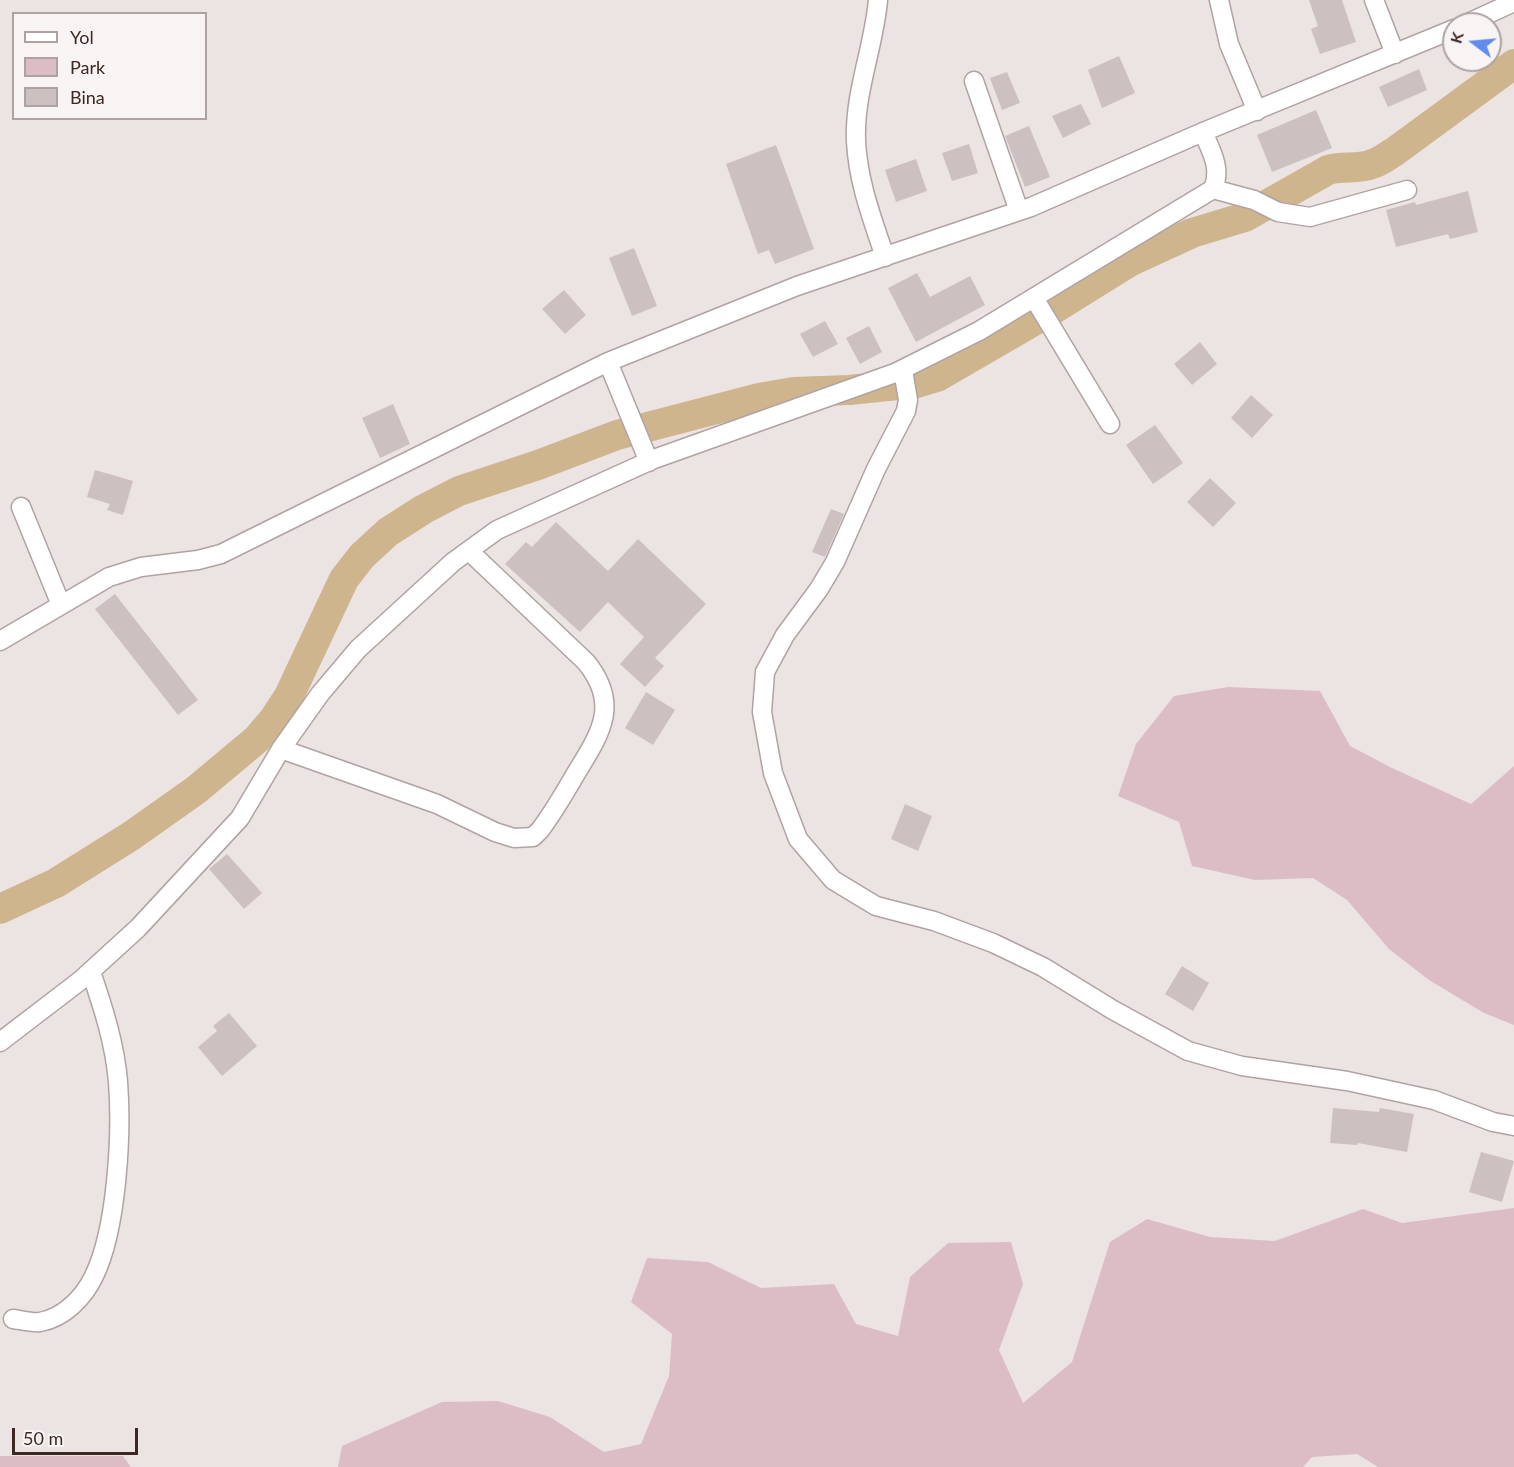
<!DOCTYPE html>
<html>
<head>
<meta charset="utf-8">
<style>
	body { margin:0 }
	#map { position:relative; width:1514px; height:1467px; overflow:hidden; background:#ece3e3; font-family:Lato,sans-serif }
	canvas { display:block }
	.legend { position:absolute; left:12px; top:12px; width:195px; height:108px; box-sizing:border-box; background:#f9f4f4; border:2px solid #aea2a1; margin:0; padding:8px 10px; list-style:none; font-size:18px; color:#3d2824 }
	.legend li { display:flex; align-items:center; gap:12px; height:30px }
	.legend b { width:30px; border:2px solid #aea2a1 }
	.north { position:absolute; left:1442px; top:12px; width:60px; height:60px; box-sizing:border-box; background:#f9f4f4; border:2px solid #aea2a1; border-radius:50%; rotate:286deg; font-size:16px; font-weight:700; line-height:24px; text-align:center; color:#3d2824 }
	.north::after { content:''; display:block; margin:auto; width:21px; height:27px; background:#628cec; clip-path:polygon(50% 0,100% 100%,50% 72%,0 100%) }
	.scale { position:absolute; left:12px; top:1428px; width:126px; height:27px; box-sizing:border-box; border:3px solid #3d2824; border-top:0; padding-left:8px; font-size:18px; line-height:21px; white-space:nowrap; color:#3d2824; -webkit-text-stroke:4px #f9f4f4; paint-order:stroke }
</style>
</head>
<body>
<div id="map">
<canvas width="1514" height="1467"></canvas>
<ul class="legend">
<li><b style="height:8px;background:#fff"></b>Yol</li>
<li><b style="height:16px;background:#dcbdc6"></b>Park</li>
<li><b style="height:16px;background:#cdc0c0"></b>Bina</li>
</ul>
<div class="north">K</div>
<div class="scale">50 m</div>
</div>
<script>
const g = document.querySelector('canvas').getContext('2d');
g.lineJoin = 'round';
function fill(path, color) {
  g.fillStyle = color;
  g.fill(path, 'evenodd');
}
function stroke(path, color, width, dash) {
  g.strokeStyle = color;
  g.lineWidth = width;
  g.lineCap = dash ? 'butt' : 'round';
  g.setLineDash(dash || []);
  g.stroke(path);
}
fill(new Path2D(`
	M1228,687L1320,691L1350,746L1392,768L1471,804L1514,766V1025L1484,1013L1429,980L1389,949L1347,900L1313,878L1255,880L1192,866L1179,822L1118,796L1136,744L1174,696Z
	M1514,1208V1467H1378L1357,1454L1312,1457L1303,1467H338L342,1446L442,1402L498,1401L550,1417L604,1452L641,1444L669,1376L672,1334L631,1302L647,1258L708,1262L761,1288L834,1284L856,1324L898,1336L910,1277L948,1243L1011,1242L1023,1284L999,1350L1023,1403L1072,1362L1110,1242L1147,1219L1210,1237L1275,1241L1363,1209L1402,1223Z
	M0,1456H123L131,1467H0Z`), '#dcbdc6');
stroke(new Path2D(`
	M0,909L56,883L131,836L196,790L257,739L274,719L289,696L344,579L362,556L388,532L424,509L459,491L538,465L617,435L759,398L794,392L849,390L917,383L937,377L1044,315L1131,261L1192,233L1245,217L1328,170C1342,165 1358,170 1372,164C1380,162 1387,156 1394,152L1514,64`), '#cfb58e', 30);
fill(new Path2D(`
	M1309,0H1342L1356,42L1320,54L1311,29L1318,26Z
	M1119,56L1135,93L1102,108L1088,70Z
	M1419,69L1427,90L1388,107L1379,87Z
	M1007,72L1020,103L1002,110L990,78Z
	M1081,104L1091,124L1063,138L1052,116Z
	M1316,110L1332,148L1272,172L1257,135Z
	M1029,126L1050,177L1025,187L1005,136Z
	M969,144L978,173L952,181L942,153Z
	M776,145L814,249L775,264L769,250L758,254L726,164Z
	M916,159L927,191L896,202L885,170Z
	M1468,191L1478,232L1450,239L1448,234L1396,247L1386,210L1415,202L1416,205Z
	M634,248L657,306L632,316L609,258Z
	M917,273L930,297L970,276L985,305L916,342L888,288Z
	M564,290L586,315L565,334L542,309Z
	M825,321L838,344L813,357L800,334Z
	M869,326L882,352L860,364L846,338Z
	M1200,342L1217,364L1192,385L1174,364Z
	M1251,395L1273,415L1252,438L1231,418Z
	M393,404L410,444L380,458L362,418Z
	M1155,425L1183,463L1153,484L1126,445Z
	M95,470L133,481L123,515L107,510L110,504L87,497Z
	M1210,478L1236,503L1213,527L1187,502Z
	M831,509L844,514L825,557L812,552Z
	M556,522L608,571L638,539L706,604L655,658L664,666L645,687L620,664L644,637L608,602L580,632L505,564L526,542L532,547Z
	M115,594L198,700L178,715L95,609Z
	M646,692L675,710L653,745L625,728Z
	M905,804L932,816L918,851L891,839Z
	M227,854L262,893L244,909L209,869Z
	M1182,966L1209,983L1193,1011L1165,994Z
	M229,1013L257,1046L222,1076L198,1047L217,1031L213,1026Z
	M1333,1108L1379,1112L1380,1108L1414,1114L1407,1152L1358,1143L1357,1145L1330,1143Z
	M1481,1152L1514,1161L1502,1202L1469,1192Z`), '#cdc0c0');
const street = new Path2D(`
	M878,0C874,47 854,93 856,141C858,182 872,218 885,257
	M1219,0L1229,44L1257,111
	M1374,0L1395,54
	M1466,24L1514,2
	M974,81L1019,211
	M1213,189L1254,200L1278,212L1310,217L1407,190
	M1034,298L1110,424
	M608,362L649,462
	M903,370L908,400L906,411L876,469L835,562L819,589L785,635L765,672L762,712L773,773L798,839L833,880L876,906L934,921L993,943L1043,967L1113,1010L1188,1051L1242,1066L1347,1081L1434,1100L1493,1122L1514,1126
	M21,507L61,605
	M0,641L109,577L141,567L198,560L221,554L608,362L797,286L1031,207L1203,132L1454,29
	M281,749L437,804L495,832L514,838L533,837L540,830C553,813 564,794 575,775C600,734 621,705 586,662L469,551
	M0,1042L81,980L138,928L240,818L281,749L320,694L358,649L453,562L497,530L654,459L895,373L979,331L1213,189C1222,168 1211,151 1203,132
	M13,1319C21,1320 32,1323 40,1322C64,1318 84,1297 94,1276C117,1229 122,1134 118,1082C115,1044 103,1007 91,972`);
stroke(street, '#b0a3a2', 21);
stroke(street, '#fff', 18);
</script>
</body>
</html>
